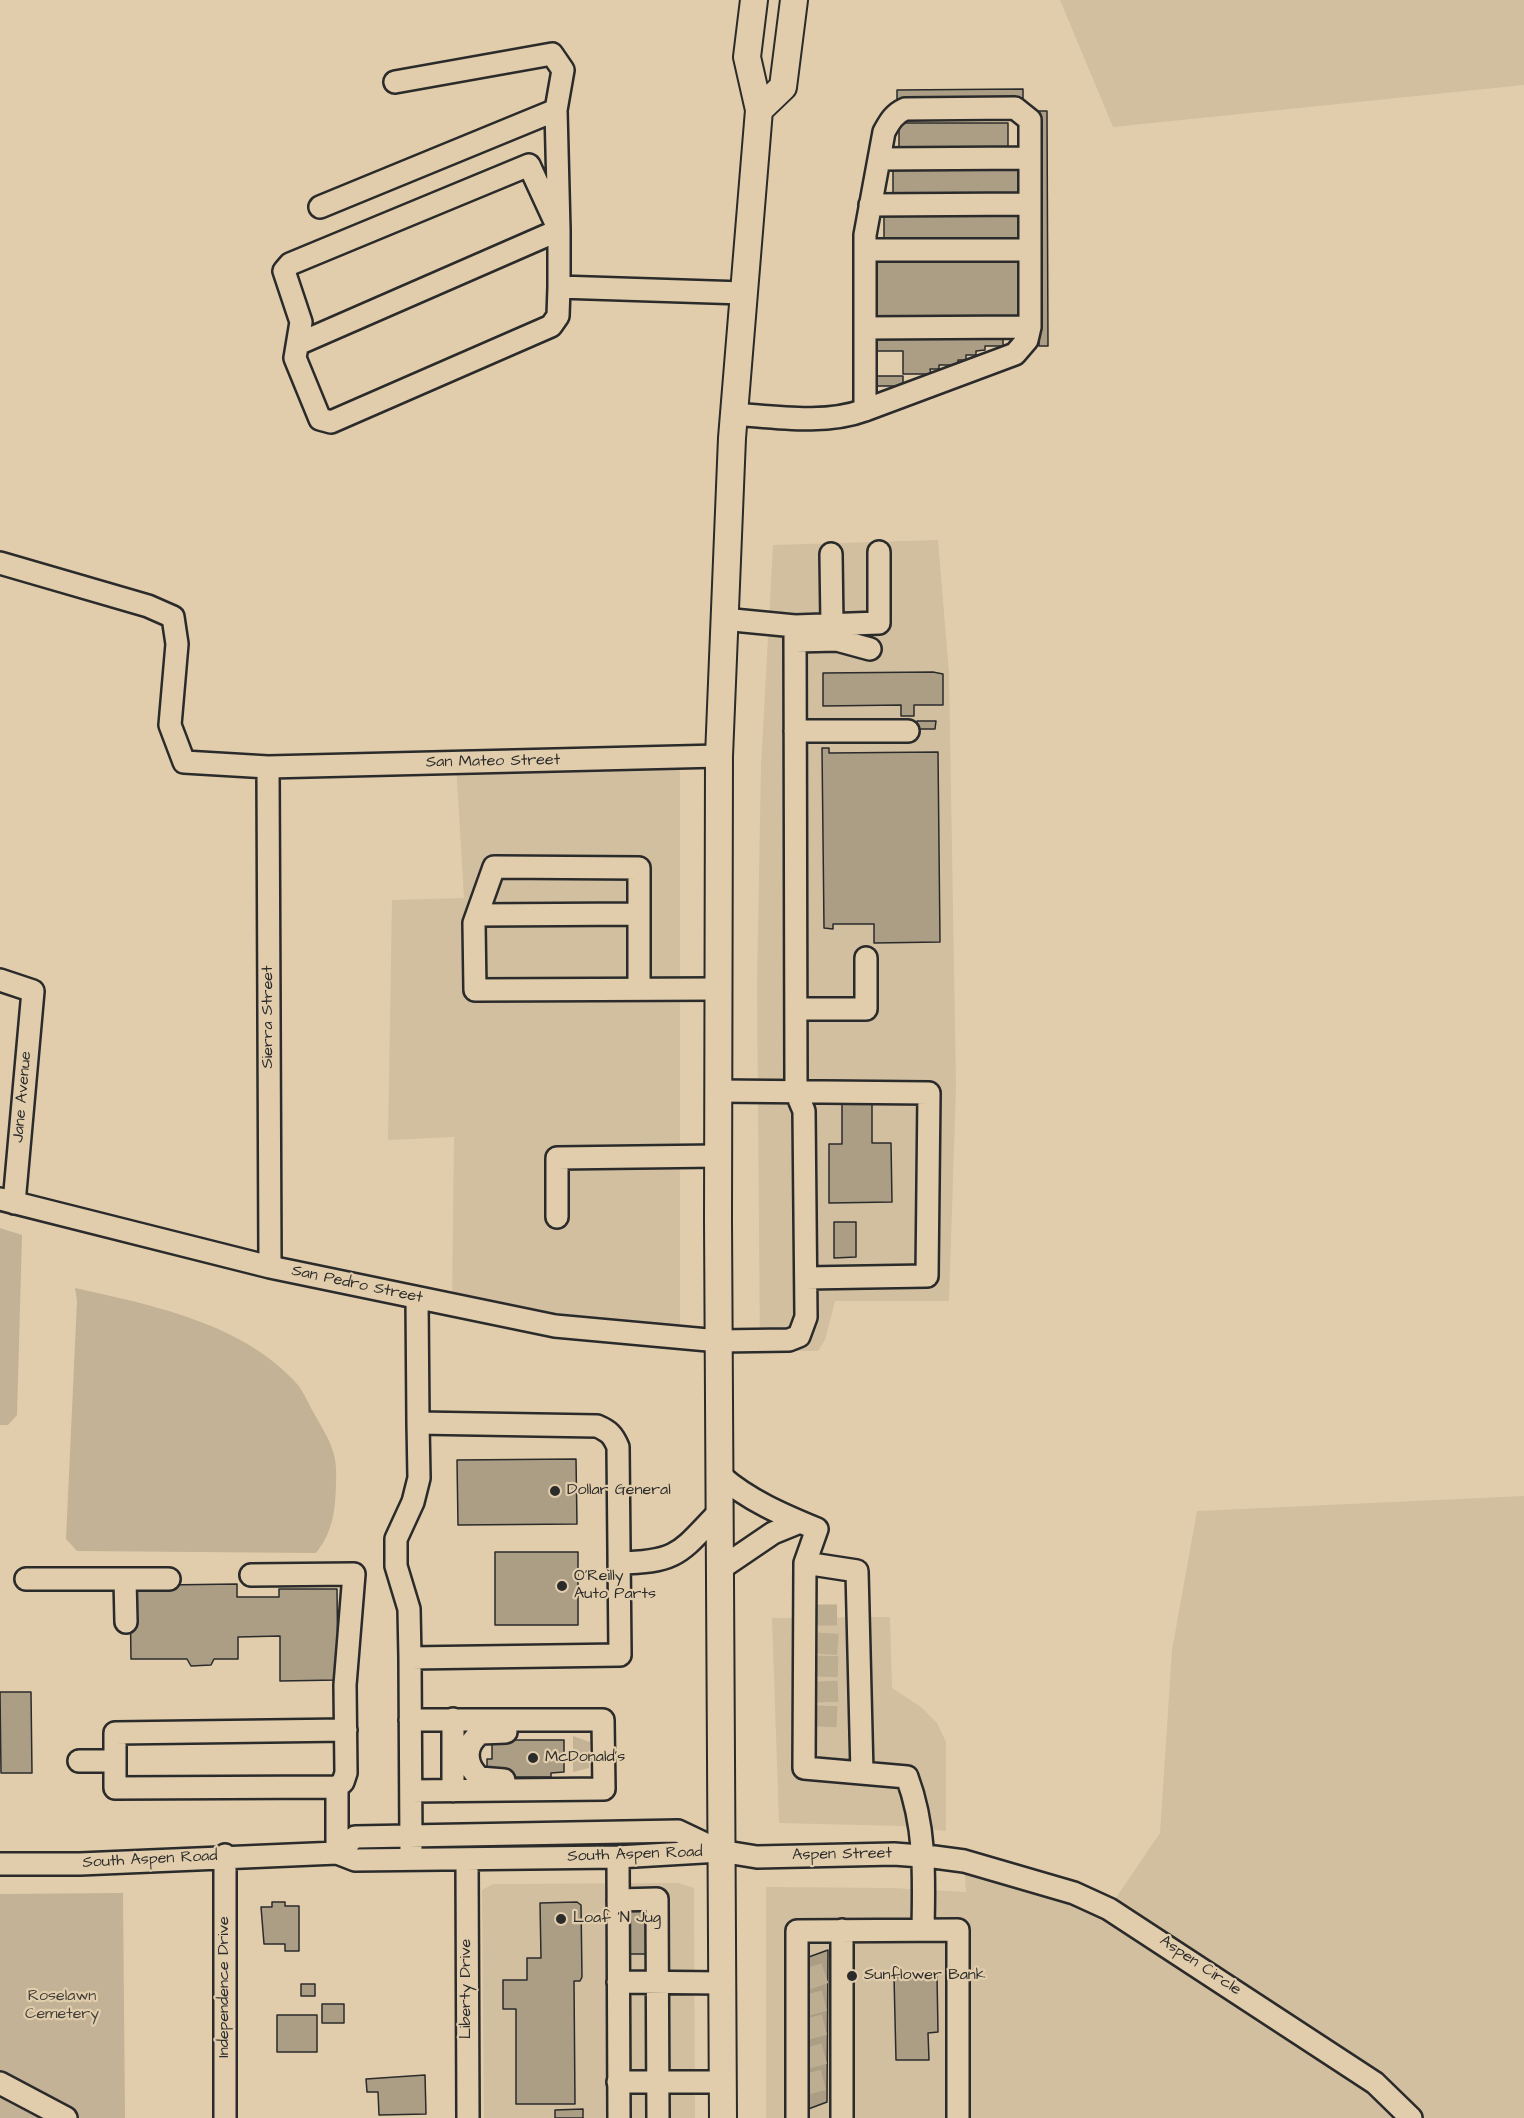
<!DOCTYPE html>
<html>
<head>
<meta charset="utf-8">
<style>
	body { margin:0 }
	canvas { display:block; background:#e1cdab }
</style>
</head>
<body>
<canvas width="1524" height="2118"></canvas>
<script>
const g = document.querySelector('canvas').getContext('2d');
g.lineJoin = 'round';
function fill(path, color) {
  g.fillStyle = color;
  g.fill(path, 'evenodd');
}
function stroke(path, color, width, dash) {
  g.strokeStyle = color;
  g.lineWidth = width;
  g.lineCap = dash ? 'butt' : 'round';
  g.setLineDash(dash || []);
  g.stroke(path);
}
function write(font, color, halo, rows, align = 'center') {
  g.font = font + ' "Architects Daughter",sans-serif';
  g.lineWidth = 4.5;
  g.setLineDash([]);
  g.textBaseline = 'middle';
  g.strokeStyle = halo;
  g.fillStyle = color;
  for (const [text, x, y, turn = 0] of rows) {
    g.save();
    g.translate(x, y);
    g.rotate((+turn || 0) * Math.PI / 180);
    g.textAlign = isNaN(turn) ? turn : align;
    if (halo) g.strokeText(text, 0, 0);
    g.fillText(text, 0, 0);
    g.restore();
  }
}
fill(new Path2D(`
	M1060,0H1524V85L1113,127Z
	M938,540L949,673L956,1086L949,1301H835L825,1340L818,1351H760L757,984L761,766L773,545Z
	M680,757V1337L452,1305L454,1137L388,1140L392,900L464,898L456,763Z
	M1524,1496V2118H766V1887L892,1888L966,1892L964,1861L1109,1908L1160,1833L1172,1650L1197,1511Z
	M890,1617L892,1688L921,1707L937,1723L946,1742V1831L902,1826L779,1823L772,1618Z
	M679,1883L694,1888L695,2118H484L482,1890L493,1884Z`), '#d1bfa0');
fill(new Path2D(`
	M0,1228L22,1235L17,1415L8,1425H0Z
	M75,1288C151,1305 244,1323 298,1385C305,1394 310,1407 316,1417C331,1443 338,1454 336,1485C335,1511 333,1532 316,1553L77,1551L66,1539L77,1301Z
	M573,1736L590,1742L589,1768L573,1772Z
	M123,1893L125,2118H0V1894Z`), '#c3b296');
const building = new Path2D(`
	M1023,89V98L897,99V90Z
	M1037,111H1047L1048,346H1039Z
	M899,123H1008V151H899Z
	M1019,168L1020,195L893,197V169Z
	M1020,213V241L884,242V215Z
	M1020,258V319L875,320L874,260Z
	M1003,336V346H985V350L976,351V355H966V360H958V365H939V369H930L931,374H903V351H876V337Z
	M876,376H903V386H876Z
	M933,672L943,674V705H914V716H901V705L823,706V673Z
	M917,721H936L935,729H917Z
	M822,748H829V753L938,752L940,942L874,943V924H833V929L824,928Z
	M842,1098H872V1143H891L892,1202L829,1203V1144H842Z
	M834,1222H856V1257L834,1258Z
	M576,1459L577,1524L458,1525L457,1460Z
	M495,1552H578V1625H495Z
	M237,1584V1597H279V1589H337L338,1680L280,1681V1636L238,1637V1659H214L211,1665L191,1666L187,1659H131L130,1588L163,1585Z
	M0,1692H31L32,1773H1Z
	M500,1740H564V1772L551,1773V1777H487V1759H492V1742Z
	M272,1902H285V1906H299V1951H285V1944H264L261,1907H272Z
	M577,1902L581,1905L582,1977L580,1981H574L575,2104H516V2009H503V1980H527V1958H541L540,1903Z
	M628,1911H652L653,1954H629Z
	M828,1950L827,2102L803,2111L806,1958Z
	M937,1976L938,2032L928,2033L929,2060H896L894,1977Z
	M301,1984H315V1996H301Z
	M322,2004H344V2023H322Z
	M277,2015H317V2052H277Z
	M425,2075L426,2114L379,2115L378,2092H367L366,2079Z
	M583,2109V2118H555V2110Z`);
fill(building, '#ac9e85');
stroke(building, '#2b2b2b', 1.5);
stroke(new Path2D(`
	M816,1615H845
	M817,1643L846,1645
	M817,1666L845,1667
	M817,1692L846,1691
	M816,1716L845,1717
	M805,1980L828,1972
	M804,2006L827,2000
	M804,2030L827,2024
	M804,2059L827,2053
	M803,2085L827,2079`), '#bdad91', 21, [21, 10]);
const minor = new Path2D(`
	M395,82L552,54L563,70L556,110
	M879,159L1030,158
	M870,205L1030,204
	M865,250H1030
	M559,287V230L529,165L290,264L284,271L301,322L295,358L320,419L331,422L551,326L558,316L559,287L743,293
	M865,328L1030,327
	M298,344L559,230L556,110L320,207
	M734,414C776,417 825,425 865,410L1015,354L1027,340L1030,327V120L1015,108L905,109C894,114 890,121 884,132L865,235V410
	M831,554L832,625
	M0,563L148,606L173,617L177,644L170,725L184,762L268,767L719,756
	M795,626L879,623V552
	M795,641L837,640L870,649
	M795,731H908
	M268,767L270,1267
	M477,915L639,914
	M0,980L33,991L14,1203
	M639,989V868L494,867L474,923L475,990L719,989
	M796,1009H866V958
	M718,1091L929,1093L927,1276L806,1278
	M0,1199L270,1267L555,1326L719,1341L789,1340L799,1336L806,1317L804,1111L796,1092L795,626L723,619
	M557,1217V1158L718,1156
	M417,1298L418,1423L597,1426C609,1431 613,1435 618,1447L620,1655L410,1658L409,1609L396,1566V1539L413,1502L419,1478L418,1423
	M721,1476C748,1500 783,1515 817,1529L805,1563L804,1768L907,1777C926,1828 924,1877 923,1930
	M619,1563C680,1562 680,1552 721,1510
	M805,1563L857,1571L862,1773
	M720,1569L773,1533L800,1522
	M251,1575L354,1574L345,1685L346,1773L343,1782L337,1787L115,1788V1733L346,1730
	M26,1579H169
	M125,1579L126,1622
	M410,1658L411,1850
	M453,1719V1791
	M410,1720H603L604,1789L411,1791
	M79,1761H115
	M504,1780L480,1778C464,1764 464,1745 481,1733L506,1732
	M337,1787V1853
	M337,1853L355,1837L678,1831L720,1851
	M225,1855V2118
	M618,1857L619,2118
	M467,1860L468,2118
	M0,1864H80L337,1853L355,1860L618,1857L720,1851L757,1857L894,1854L934,1857L964,1861L1074,1893L1109,1909L1375,2083L1411,2118
	M618,1900L657,1899L658,2118
	M618,1982L723,1983
	M618,2082H723
	M0,2083L66,2118
	M797,2118V1931L958,1930V2118
	M842,2118V1930`);
const major = new Path2D(`
	M759,110L783,87L794,0
	M723,2118L718,1219L719,756L732,438L759,110L747,57L754,0`);
stroke(minor, '#2b2b2b', 26);
stroke(major, '#2b2b2b', 30);
stroke(minor, '#e1cdab', 21);
stroke(major, '#e1cdab', 26);
for (const [x, y, r, color] of [
	[555,1491,6,"#2b2b2b"],
	[562,1586,6,"#2b2b2b"],
	[533,1758,6,"#2b2b2b"],
	[561,1919,6,"#2b2b2b"],
	[852,1976,6,"#2b2b2b"]
]) {
  const dot = new Path2D();
  dot.arc(x, y, r, 0, 2 * Math.PI);
  g.fillStyle = color;
  g.fill(dot);
  stroke(dot, '#e1cdab', 2);
}
write('16px', '#2b2b2b', '#e1cdab', [
	["San Mateo Street",493,762,-1],
	["Sierra Street",269,1017,-90],
	["Jane Avenue",23,1097,-85],
	["San Pedro Street",357,1285,12],
	["South Aspen Road",635,1855,-2],
	["Aspen Street",842,1855,-1],
	["South Aspen Road",150,1860,-3],
	["Aspen Circle",1200,1966,34],
	["Independence Drive",225,1987,-90],
	["Liberty Drive",467,1989,-90]
]);
write('16px', '#2b2b2b', '#e1cdab', [
	["Dollar General",567,1491],
	["O'Reilly",574,1577],
	["Auto Parts",574,1595],
	["McDonald's",545,1758],
	["Loaf 'N Jug",573,1919],
	["Sunflower Bank",864,1976]
], 'left');
write('16px', '#423f3b', '#e1cdab', [
	["Roselawn",62,1997],
	["Cemetery",62,2015]
]);
</script>
</body>
</html>
